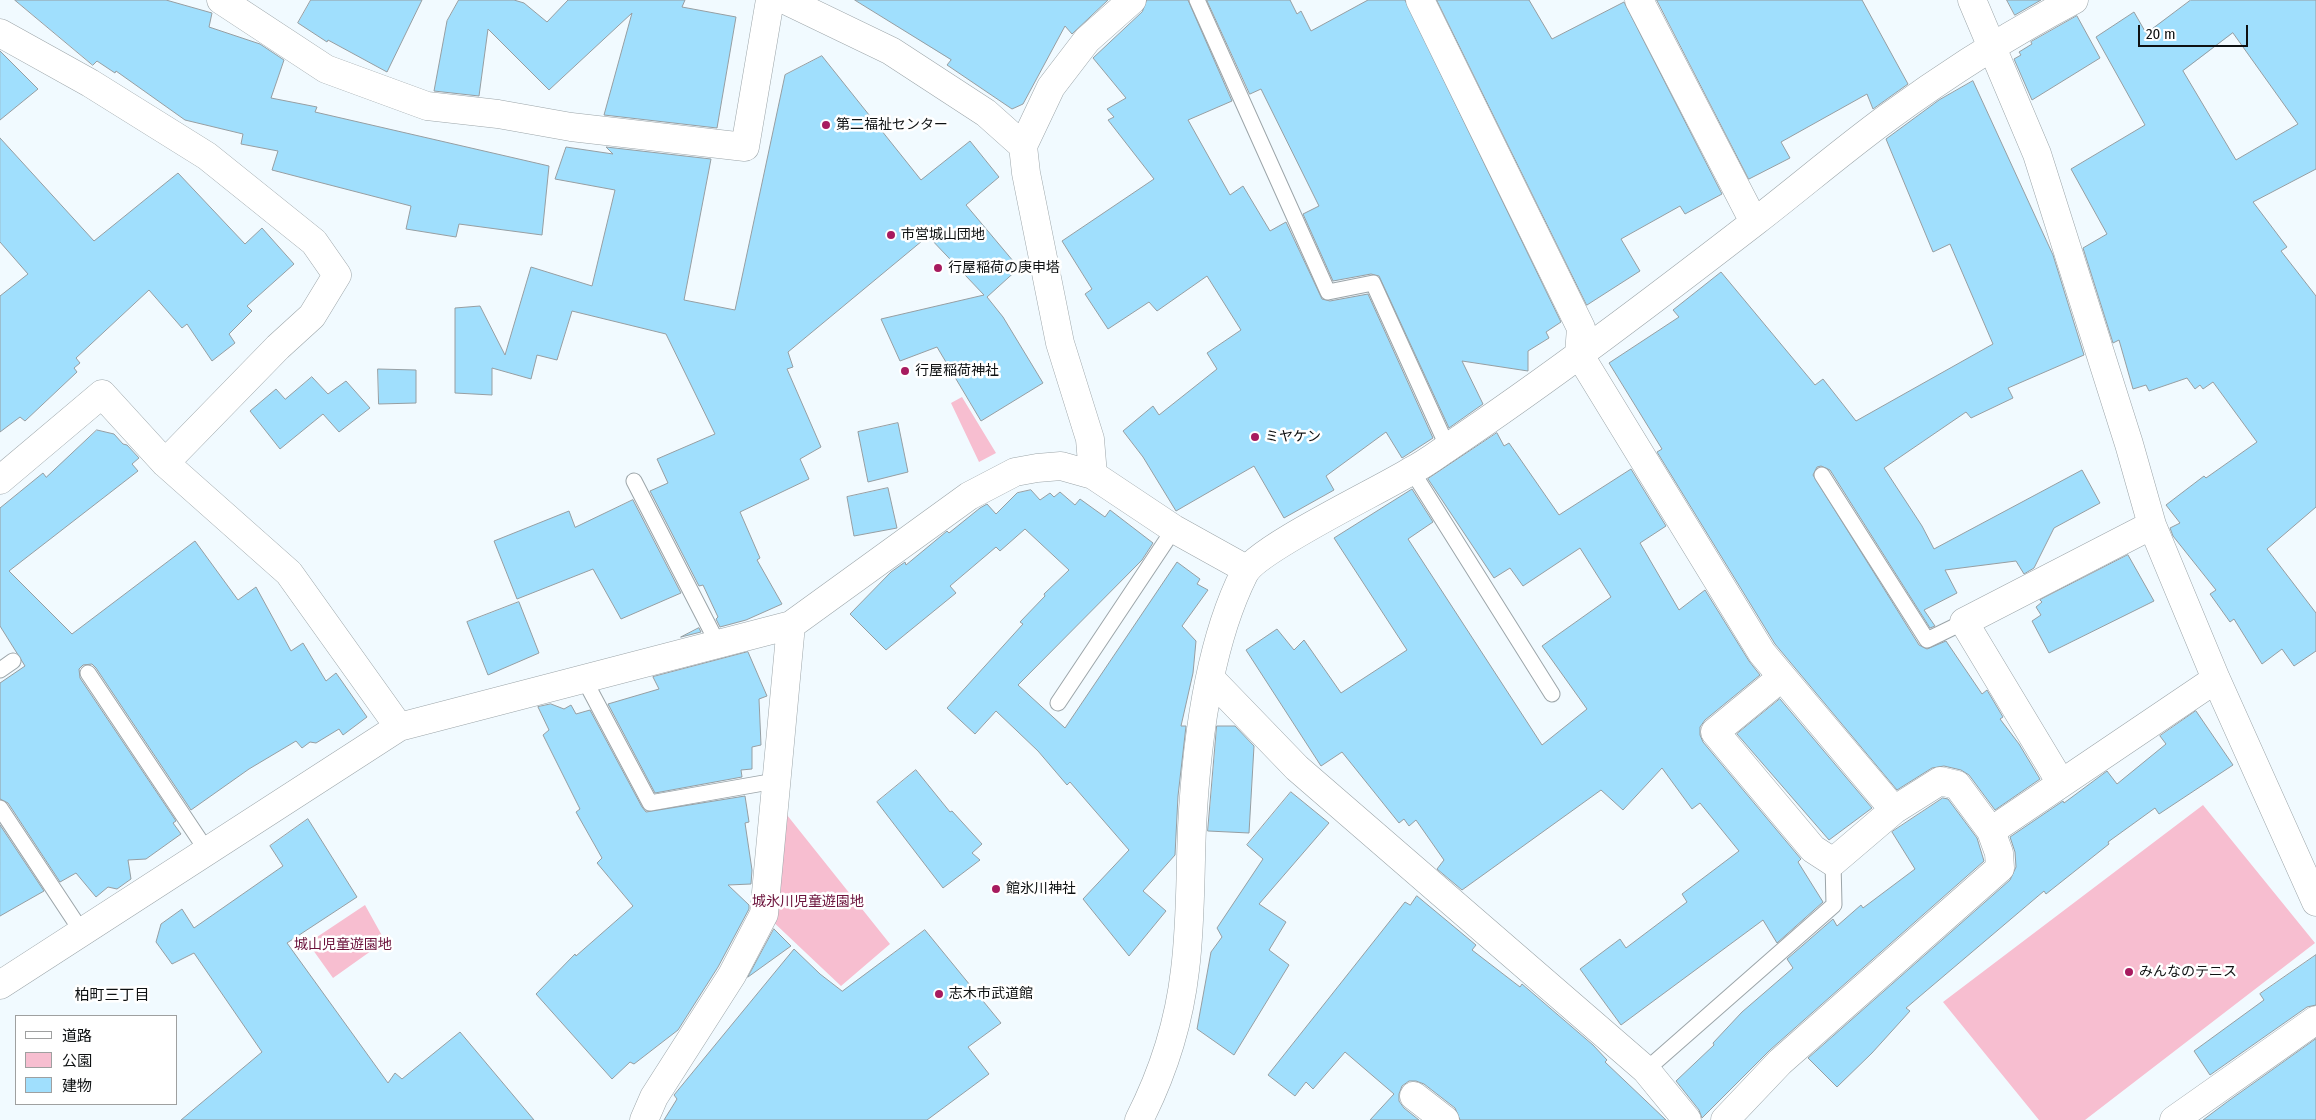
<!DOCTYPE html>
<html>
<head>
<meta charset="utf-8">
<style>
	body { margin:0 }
	#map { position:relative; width:2316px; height:1120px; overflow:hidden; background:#f1faff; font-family:"Fira Sans Condensed","Noto Sans JP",sans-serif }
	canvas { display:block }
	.legend { position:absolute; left:15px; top:1015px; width:162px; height:90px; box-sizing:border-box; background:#fff; border:1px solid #9fa0a0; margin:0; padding:6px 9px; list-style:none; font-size:15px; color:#0e1112 }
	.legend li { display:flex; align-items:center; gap:10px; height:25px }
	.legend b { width:25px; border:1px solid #9fa0a0 }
	.scale { position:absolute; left:2138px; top:25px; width:110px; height:22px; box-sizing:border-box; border:2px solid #0e1112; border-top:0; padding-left:6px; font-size:15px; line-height:18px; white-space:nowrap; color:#0e1112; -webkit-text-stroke:4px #fff; paint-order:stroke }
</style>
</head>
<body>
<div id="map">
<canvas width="2316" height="1120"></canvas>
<ul class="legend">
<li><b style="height:6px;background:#fff"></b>道路</li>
<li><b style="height:14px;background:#f7bed0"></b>公園</li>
<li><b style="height:14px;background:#a0dffd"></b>建物</li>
</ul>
<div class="scale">20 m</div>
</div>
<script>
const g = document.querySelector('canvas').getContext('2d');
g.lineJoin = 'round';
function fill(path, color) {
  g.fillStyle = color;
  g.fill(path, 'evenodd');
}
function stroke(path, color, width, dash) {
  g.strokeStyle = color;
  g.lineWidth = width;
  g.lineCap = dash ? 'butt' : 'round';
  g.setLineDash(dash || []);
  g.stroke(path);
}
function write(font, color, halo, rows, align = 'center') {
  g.font = font + ' "Fira Sans Condensed","Noto Sans JP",sans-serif';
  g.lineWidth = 5;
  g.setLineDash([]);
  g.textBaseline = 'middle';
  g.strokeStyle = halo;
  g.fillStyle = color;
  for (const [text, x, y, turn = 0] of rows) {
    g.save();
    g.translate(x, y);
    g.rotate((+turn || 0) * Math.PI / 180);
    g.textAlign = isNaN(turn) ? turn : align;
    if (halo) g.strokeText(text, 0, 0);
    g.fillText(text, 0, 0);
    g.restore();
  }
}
fill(new Path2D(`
	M962,397L996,453L979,462L951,403Z
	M2203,805L2315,943L2085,1120H2039L1943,1002Z
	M783,810L890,944L841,986L768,917Z
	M365,905L385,941L333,978L308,943Z`), '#f7bed0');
const building = new Path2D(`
	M15,0H166L212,13L209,27L260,44L284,60L271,98L317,107L315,112L549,166L542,235L459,224L456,237L406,229L411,206L272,170L278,151L241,144L243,134L185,120L116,71L115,73L97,61L93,65Z
	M311,0H422L387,72L328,40L327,42L298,23Z
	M459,0H514L524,3L547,22L568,0H685L682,7L736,17L717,128L604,115L632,13L549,90L488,29L479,96L434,91L447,21Z
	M855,0H1108L1072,34L1065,26L1023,104L1012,109L947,65L951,60Z
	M1147,0H1188L1232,101L1188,120L1230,195L1243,186L1270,231L1286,222L1322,299L1330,301L1368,294L1433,438L1402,458L1386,432L1326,476L1334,490L1284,518L1254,466L1176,511L1143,457L1123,431L1153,406L1159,415L1217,369L1207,353L1241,330L1207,276L1157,311L1149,302L1108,329L1085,294L1092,289L1062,241L1154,179L1108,120L1114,117L1107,109L1126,98L1093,58L1142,12Z
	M1207,0H1290L1297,14L1301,11L1311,31L1368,0H1405L1561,322L1546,332L1549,338L1528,351V371L1462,361L1483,404L1449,428L1379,276L1371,274L1333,281L1303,214L1319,206L1261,89L1250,94Z
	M1437,0H1529L1552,39L1624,2L1722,194L1685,214L1680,206L1621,239L1640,271L1587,305Z
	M1657,0H1862L1908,84L1873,109L1867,94L1781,142L1790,158L1749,179Z
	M2007,0H2041L2015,15Z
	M2191,0H2316V169L2253,202L2287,247L2281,251L2316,296V507L2267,549L2316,613V651L2294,666L2282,649L2262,664L2234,619L2230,622L2210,594L2216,590L2173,536L2170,528L2180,523L2166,505L2204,476L2206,478L2257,442L2213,382L2203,389L2200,385L2195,389L2187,378L2149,391L2146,385L2133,389L2119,340L2113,343L2083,248L2107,234L2071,169L2145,125L2096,37L2134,12L2146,33ZM2233,33L2298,124L2236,160L2183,71Z
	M2077,16L2100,58L2032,100L2014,59L2021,55L2019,52L2032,44L2031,42Z
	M0,51L38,89L0,120Z
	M822,56L921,180L970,141L999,177L966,205L1019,268L987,297L1003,317L1043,383L981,421L937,347L900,361L881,319L984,295L928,236L788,352L793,367L787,369L821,447L800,459L809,479L740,512L760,558L757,560L782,604L746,620L720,627L716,619L718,617L703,585L699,586L650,491L668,483L657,459L715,434L666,334L572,311L557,360L537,355L531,379L492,368V395L455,393V308L480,306L505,355L531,267L592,286L615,190L555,179L566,147L613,154L606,147L711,159L684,300L735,310L785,75Z
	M1973,81L2053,255L2084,355L2008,388L2013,398L1971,418L1966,412L1884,468L1922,526L1934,549L2082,470L2100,503L2054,528L2034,568L2024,574L2016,561L1945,570L1957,593L1924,610L1935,626L1930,628L1830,470L1821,466L1817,467L1813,475L1919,645L1927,649L1946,641L1982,694L1987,690L2003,717L2000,719L2019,744L2040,779L1995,810L1969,775L1961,770L1944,766L1932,768L1897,790L1775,644L1657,452L1662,449L1609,363L1679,317L1673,310L1721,272L1815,385L1823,379L1856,421L1993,344L1950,244L1933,252L1886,139L1939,100Z
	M0,138L94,241L178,173L245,244L262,228L294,264L247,306L252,311L229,334L235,343L212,361L187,324L182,328L149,290L76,358L80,363L74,368L77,372L25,421L20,417L0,432V296L28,274L0,242Z
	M378,369L416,370V403L379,404Z
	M312,377L328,394L346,381L370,408L339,432L323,414L280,449L250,411L276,389L285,399Z
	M898,423L908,472L868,482L858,432Z
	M97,430L114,434L123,444L127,445L139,458L132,464L138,471L9,571L72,634L195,541L238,600L256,587L291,651L303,643L326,681L336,673L367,717L343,735L339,729L316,743L310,742L302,748L296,741L249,769L191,810L96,668L92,664L83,665L79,669L80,678L176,821L173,823L181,834L146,859L128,860L131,879L117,889L108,887L96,897L76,873L60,882L8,803L0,799V683L25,666L0,626V508L43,473L46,477Z
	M1497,433L1504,446L1509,443L1559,515L1631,469L1666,526L1640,543L1679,610L1705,590L1749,661L1760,675L1705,720L1700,727V735L1703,742L1801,859L1798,862L1823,902L1777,943L1763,920L1621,1025L1580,969L1620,939L1626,948L1687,902L1682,894L1739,851L1700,803L1692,809L1662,768L1623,810L1601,790L1462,890L1437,869L1444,860L1416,820L1409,826L1404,819L1399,823L1342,752L1321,766L1246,650L1277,629L1294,650L1304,640L1341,693L1407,650L1334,538L1412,489L1433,522L1408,539L1542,745L1587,709L1542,646L1611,597L1580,548L1523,586L1510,568L1494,578L1428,479Z
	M888,488L897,528L854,536L847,497Z
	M1031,490L1040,500L1050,493L1054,497L1060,492L1075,505L1080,499L1105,517L1110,510L1153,543L1142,560L1018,685L1065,728L1177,562L1200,579L1197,584L1208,590L1182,626L1196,641L1193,673L1181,726H1186L1178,796L1175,855L1143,891L1166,911L1129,956L1083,899L1129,850L1070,782L1067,785L1038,751L996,711L975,734L947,708L1023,624L1020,622L1045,596L1044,594L1069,570L1025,529L1000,551L996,547L950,586L956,593L886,650L850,614L891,572L905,562L906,565L941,536L947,531L949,533L980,508L987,504L996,514L1017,493Z
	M633,500L681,593L621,619L593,569L517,599L494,541L569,511L575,527Z
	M2128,555L2154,601L2049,653L2032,621L2041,615L2036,607L2042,602L2040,600Z
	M519,602L539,653L488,675L467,622Z
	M699,628L701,632L681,637Z
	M748,652L767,696L759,699L761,745L752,747V769L741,770L742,777L655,793L608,704L659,689L653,677Z
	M1780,699L1872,808L1829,840L1737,734Z
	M551,704L564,709L571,705L576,714L590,710L642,807L646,812L745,796L749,822L745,823L752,870L751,884L728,885L749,905V909L718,967L678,1030L634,1064L630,1062L612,1079L536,994L575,954L576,956L633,906L597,863L602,858L576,812L580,809L543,735L549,730L538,707Z
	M2196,711L2233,765L2159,814L2155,808L2108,842L2109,844L2046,894L2044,891L1906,1008L1910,1011L1872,1053L1837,1087L1808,1058L2010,880L2016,867L2015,852L2010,837L2063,801L2064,803L2107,771L2117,784L2166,744L2160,736Z
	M1217,726H1235L1254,746L1249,833L1208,831Z
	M916,770L950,812L952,811L982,844L972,853L980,860L943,888L877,802Z
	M1291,792L1329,823L1259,904L1286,922L1269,950L1289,965L1234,1055L1197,1029L1211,952L1222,937L1217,928L1263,859L1247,845Z
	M1943,798L1948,799L1977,838L1984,861L1770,1050L1702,1118L1699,1110L1676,1081L1714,1045L1713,1043L1742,1012L1793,968L1787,959L1833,919L1837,926L1861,905L1863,908L1915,869L1892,832Z
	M308,819L357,897L287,943L388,1083L395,1073L402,1079L460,1032L534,1120H181L262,1052L194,953L172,964L156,942L161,924L182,909L194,928L283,866L270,846Z
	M0,825L44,891L0,916Z
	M1417,896L1476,945L1472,950L1520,987L1522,984L1593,1045L1607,1060L1605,1062L1666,1120H1460L1455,1108L1424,1084L1416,1081H1409L1402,1086L1399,1094V1101L1404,1108L1419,1120H1370L1394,1094L1345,1052L1313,1089L1306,1082L1295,1096L1268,1075L1405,902L1410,905Z
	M774,929L791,946L748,977Z
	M925,930L1001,1023L968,1047L989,1074L927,1120H664L677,1099L674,1095L794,949L820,974L842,991Z
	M2316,955V1005L2307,1007L2210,1075L2194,1051L2264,1000L2260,994Z
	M2316,1039V1120H2203L2227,1102Z`);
fill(building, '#a0dffd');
stroke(building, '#969ea2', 1);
const lane = new Path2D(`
	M1197,0L1328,292L1373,283L1448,448
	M1412,471L1552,694
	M1822,475L1927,640L1964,622
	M634,481L718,644
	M0,670L13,661
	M88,673L207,851
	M584,679L650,803L775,781
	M1058,703L1174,529
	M0,808L82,932
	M1646,1070L1834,905L1833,862`);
const street = new Path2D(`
	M221,0L326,69L427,106L498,114L571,127L745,147L770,0
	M785,0L891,51L986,113L1023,146L1026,173L1060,343L1090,439L1093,475L1174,529L1246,569
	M1420,0L1581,328L1579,354L1762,653L1894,810
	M1639,0L1754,222
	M1972,0L2037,154L2129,444L2152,525L2216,679L2316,902
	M0,33L90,83L207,156L314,242L337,275L312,316L278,347L165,463L289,573L399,727
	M1023,146L1051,87L1087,40L1132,0
	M0,480L102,394L165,463
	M1782,677L1715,732L1813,849L1833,862L1894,810L1940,781L1957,785L1991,831L2216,679
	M1211,679L1297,768L1646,1070L1687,1120
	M2061,783L1964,622L2152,525
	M0,985L399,727L791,625L969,496L1015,472L1037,468L1061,466L1093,475
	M1414,1096L1445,1120
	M644,1120L654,1097L732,975L764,914L791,625
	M1139,1120C1163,1073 1179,1023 1185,970C1191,923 1190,875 1192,828C1196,748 1208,646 1244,574C1256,549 1381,490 1411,471C1423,465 1434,457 1444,450C1551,378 1655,299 1756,221C1800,187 1842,151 1887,118C1947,74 2008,35 2074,0
	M1725,1120L1780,1062L2000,868L1999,853L1991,831
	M2174,1120L2316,1020`);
stroke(lane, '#9ca5a9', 17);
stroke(street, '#9ca5a9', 29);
stroke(lane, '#fff', 15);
stroke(street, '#fff', 28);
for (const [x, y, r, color] of [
	[826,125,5,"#a71b5f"],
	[891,235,5,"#a71b5f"],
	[938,268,5,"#a71b5f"],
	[905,371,5,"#a71b5f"],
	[1255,437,5,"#a71b5f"],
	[996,889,5,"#a71b5f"],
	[2129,972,5,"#a71b5f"],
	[939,994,5,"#a71b5f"]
]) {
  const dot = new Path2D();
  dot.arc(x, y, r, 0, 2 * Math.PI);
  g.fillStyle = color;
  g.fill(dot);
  stroke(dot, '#fff', 2);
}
write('14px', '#0e1112', '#fff', [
	["第二福祉センター",836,125],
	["市営城山団地",901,235],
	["行屋稲荷の庚申塔",948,268],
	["行屋稲荷神社",915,371],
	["ミヤケン",1265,437],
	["館氷川神社",1006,889],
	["みんなのテニス",2139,972],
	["志木市武道館",949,994]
], 'left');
write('14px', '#6b123b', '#fff', [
	["城氷川児童遊園地",808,902],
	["城山児童遊園地",343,945]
]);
write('15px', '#0e1112', '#fff', [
	["柏町三丁目",112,996]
]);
</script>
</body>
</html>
